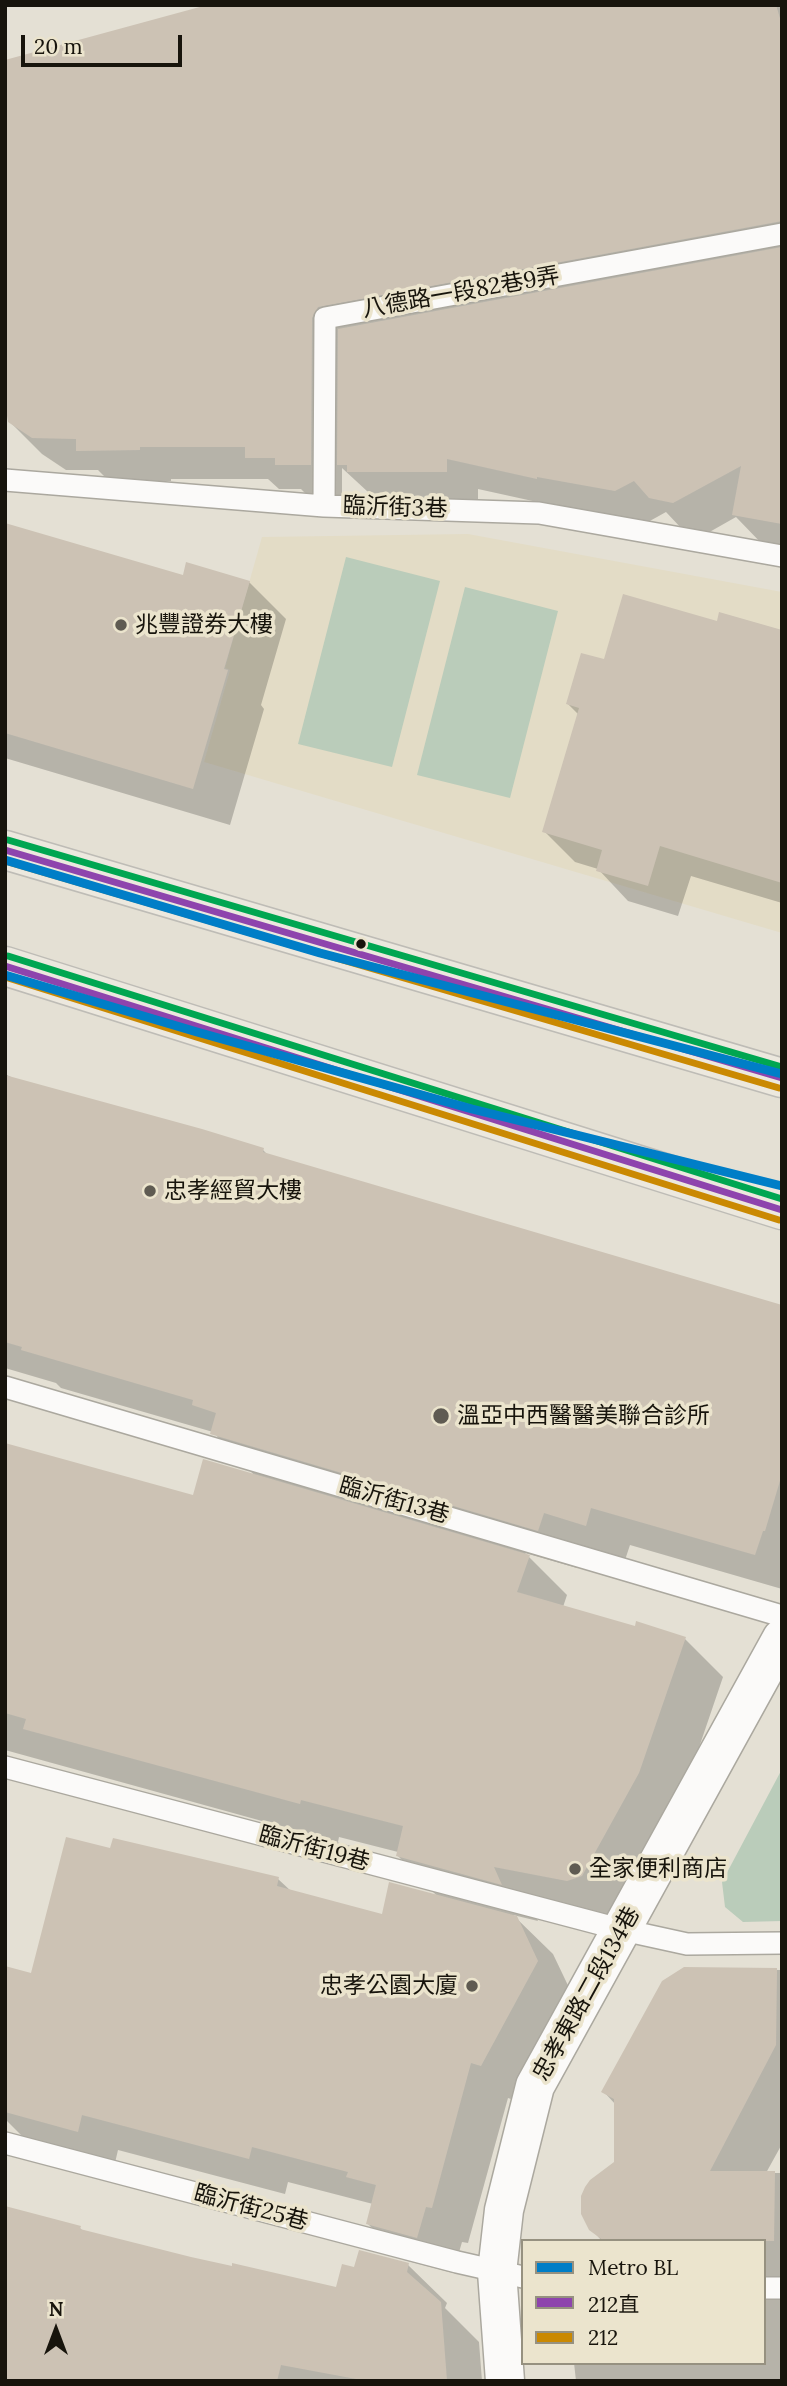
<!DOCTYPE html>
<html>
<head>
<meta charset="utf-8">
<style>
	body { margin:0 }
	#map { position:relative; width:787px; height:2386px; overflow:hidden; background:#e4e0d4; font-family:Lora,"Noto Sans TC",serif }
	canvas { display:block }
	.frame { position:absolute; inset:0; border:7px solid #17140c; pointer-events:none }
	.legend { position:absolute; left:521px; top:2239px; width:245px; height:126px; box-sizing:border-box; background:#ebe4cd; border:2px solid #969180; margin:0; padding:9px 12px; list-style:none; font-size:21px; color:#17140c }
	.legend li { display:flex; align-items:center; gap:14px; height:35px }
	.legend b { width:35px; border:2px solid #969180 }
	.north { position:absolute; left:21px; top:2295px; width:70px; height:70px; -webkit-text-stroke:5px #ebe4cd; paint-order:stroke; rotate:0deg; font-size:19px; font-weight:700; line-height:28px; text-align:center; color:#17140c }
	.north::after { content:''; display:block; margin:auto; width:24px; height:32px; background:#17140c; clip-path:polygon(50% 0,100% 100%,50% 72%,0 100%) }
	.scale { position:absolute; left:21px; top:35px; width:161px; height:32px; box-sizing:border-box; border:4px solid #17140c; border-top:0; padding-left:9px; font-size:21px; line-height:24px; white-space:nowrap; color:#17140c; -webkit-text-stroke:5px #ebe4cd; paint-order:stroke }
</style>
</head>
<body>
<div id="map">
<canvas width="787" height="2386"></canvas>
<div class="frame"></div>
<ul class="legend">
<li><b style="height:9px;background:#007ec7"></b>Metro BL</li>
<li><b style="height:9px;background:#8e44ad"></b>212直</li>
<li><b style="height:9px;background:#ca8902"></b>212</li>
</ul>
<div class="north">N</div>
<div class="scale">20 m</div>
</div>
<script>
const g = document.querySelector('canvas').getContext('2d');
g.lineJoin = 'round';
function fill(path, color) {
  g.fillStyle = color;
  g.fill(path, 'evenodd');
}
function stroke(path, color, width, dash) {
  g.strokeStyle = color;
  g.lineWidth = width;
  g.lineCap = dash ? 'butt' : 'round';
  g.setLineDash(dash || []);
  g.stroke(path);
}
function write(font, color, halo, rows, align = 'center') {
  g.font = font + ' Lora,"Noto Sans TC",serif';
  g.lineWidth = 7;
  g.setLineDash([]);
  g.textBaseline = 'middle';
  g.strokeStyle = halo;
  g.fillStyle = color;
  for (const [text, x, y, turn = 0] of rows) {
    g.save();
    g.translate(x, y);
    g.rotate((+turn || 0) * Math.PI / 180);
    g.textAlign = isNaN(turn) ? turn : align;
    if (halo) g.strokeText(text, 0, 0);
    g.fillText(text, 0, 0);
    g.restore();
  }
}
fill(new Path2D(`
	M468,534L782,592V933L204,762L230,670L225,668L262,537Z`), '#e3dcc6');
fill(new Path2D(`
	M346,557L440,581L392,767L298,744Z
	M465,587L558,611L510,798L417,775Z
	M782,1769V1921L743,1922L725,1907L722,1882Z`), '#baccba');
fill(new Path2D(`
	M216,5H782V549L765,547L736,517L706,534L682,529L666,512L648,522L569,509L478,489V503L381,504L342,468V496H308L301,489H279L268,479H171V481L110,482L98,470H66L42,454L10,422Z
	M5,547L184,577L249,582L286,619L261,705L264,709L230,825L5,758Z
	M718,623L782,632V903L691,876L678,916L628,901L598,869L575,862L544,831L578,714L568,704L605,661Z
	M5,1074L17,1080L263,1150L268,1155L782,1307V1589L630,1545L624,1563L583,1550L577,1568L525,1553L567,1595L563,1607L636,1628L685,1639L723,1677L677,1812L606,1919L530,1904L538,1921L513,1915L553,1954L574,1998L517,2101L508,2098L468,2243L462,2242L453,2273L404,2260L368,2224L373,2204L288,2182L285,2194L118,2150L114,2167L31,2145L5,2119V1968L32,1975L112,1850L278,1879L291,1891L383,1916L438,1897L398,1856V1852L339,1837L338,1842L5,1750V1445L194,1497L255,1476L213,1432L61,1388L56,1383L5,1368Z
	M684,1969L782,1970V2144L766,2173H782V2381H576L574,2363H764V2241H602L591,2229L616,2163V2105L604,2092Z
	M80,2228L83,2231L190,2258L338,2289L355,2269L408,2265L447,2303L445,2308L479,2342L482,2381H5Z`), '#0003');
fill(new Path2D(`
	M207,5H776L782,25V221L318,307L312,318L311,465H275V458H245V447H140V450L76,451V439L32,438L8,422L5,403V60Z
	M782,247V524L732,515L741,466L673,503L649,498L634,481L615,491L537,477V479L447,459V472H347V465H337L338,329Z
	M5,523L183,575L186,562L250,581L224,669L228,670L193,789L5,733Z
	M623,594L717,621L719,612L782,630V883L660,846L648,886L596,871L602,850L542,832L579,708L566,704L581,653L604,659Z
	M5,1075L202,1129L264,1148L263,1152L782,1305V1474L765,1531H763L755,1555L591,1508L586,1526L544,1513L538,1531L210,1434L216,1413L192,1405L193,1400L21,1350L22,1347L5,1342Z
	M5,1443L193,1495L203,1459L530,1555L517,1592L635,1626L636,1621L686,1637L639,1773L582,1876L567,1881L494,1867L502,1885L396,1856L403,1826L301,1800L300,1804L23,1729L26,1719L5,1713Z
	M66,1837L110,1848L113,1838L279,1877L277,1886L382,1914L389,1882L517,1916L538,1961L481,2066L471,2063L432,2208L426,2207L417,2238L366,2224L376,2185L346,2177L348,2172L252,2147L249,2159L82,2115L78,2132L5,2112V1966L31,1973Z
	M684,1967L777,1968L776,2045L710,2171H775L774,2241H604L589,2230L581,2214V2196L585,2187L590,2180L614,2162V2099L601,2092L662,1981Z
	M5,2206L81,2226L80,2229L191,2257L232,2266V2263L336,2287L342,2264L354,2267L359,2250L409,2263L407,2272L441,2302L447,2381H367L281,2365L277,2381H5Z`), '#ccc2b4');
const service = new Path2D(`
	M5,480L324,506L539,513L782,556
	M324,506L325,318L782,234
	M5,1387L782,1616
	M5,1767L623,1930L687,1944L782,1943
	M5,2143L457,2262L523,2277
	M764,2288H782`);
const minor = new Path2D(`
	M505,2381L497,2272L504,2210L535,2086L782,1638`);
const primary = new Path2D(`
	M5,850L782,1078
	M5,966L782,1210`);
stroke(service, '#aba89f', 24);
stroke(minor, '#aba89f', 41);
stroke(primary, '#bebcb6', 41);
stroke(service, '#fbfaf9', 21);
stroke(minor, '#fbfaf9', 38);
stroke(primary, '#ece8de', 38);
stroke(new Path2D(`
	M5,850L782,1078
	M5,966L782,1210`), '#8e44ad', 7);
stroke(new Path2D(`
	M5,861L779,1088
	M5,977L779,1220`), '#ca8902', 7);
stroke(new Path2D(`
	M8,840L782,1067
	M8,956L782,1199`), '#00a651', 7);
stroke(new Path2D(`
	M5,860L320,953L782,1074
	M5,975L197,1032L472,1109L782,1186`), '#007ec7', 9);
for (const [x, y, r, color] of [
	[121,625,7,"#5f5b52"],
	[361,944,6,"#17140c"],
	[150,1191,7,"#5f5b52"],
	[441,1416,9,"#5f5b52"],
	[575,1869,7,"#5f5b52"],
	[472,1986,7,"#5f5b52"]
]) {
  const dot = new Path2D();
  dot.arc(x, y, r, 0, 2 * Math.PI);
  g.fillStyle = color;
  g.fill(dot);
  stroke(dot, '#ebe4cd', 2.5);
}
write('23px', '#17140c', '#ebe4cd', [
	["八德路一段82巷9弄",461,293,-10],
	["臨沂街3巷",395,508,2],
	["臨沂街13巷",394,1501,16],
	["臨沂街19巷",314,1849,15],
	["忠孝東路二段134巷",587,1994,-61],
	["臨沂街25巷",251,2208,15]
]);
write('23px', '#17140c', '#ebe4cd', [
	["兆豐證券大樓",135,625],
	["忠孝經貿大樓",164,1191],
	["溫亞中西醫醫美聯合診所",457,1416],
	["全家便利商店",589,1869],
	["忠孝公園大廈",458,1986,"right"]
], 'left');
</script>
</body>
</html>
